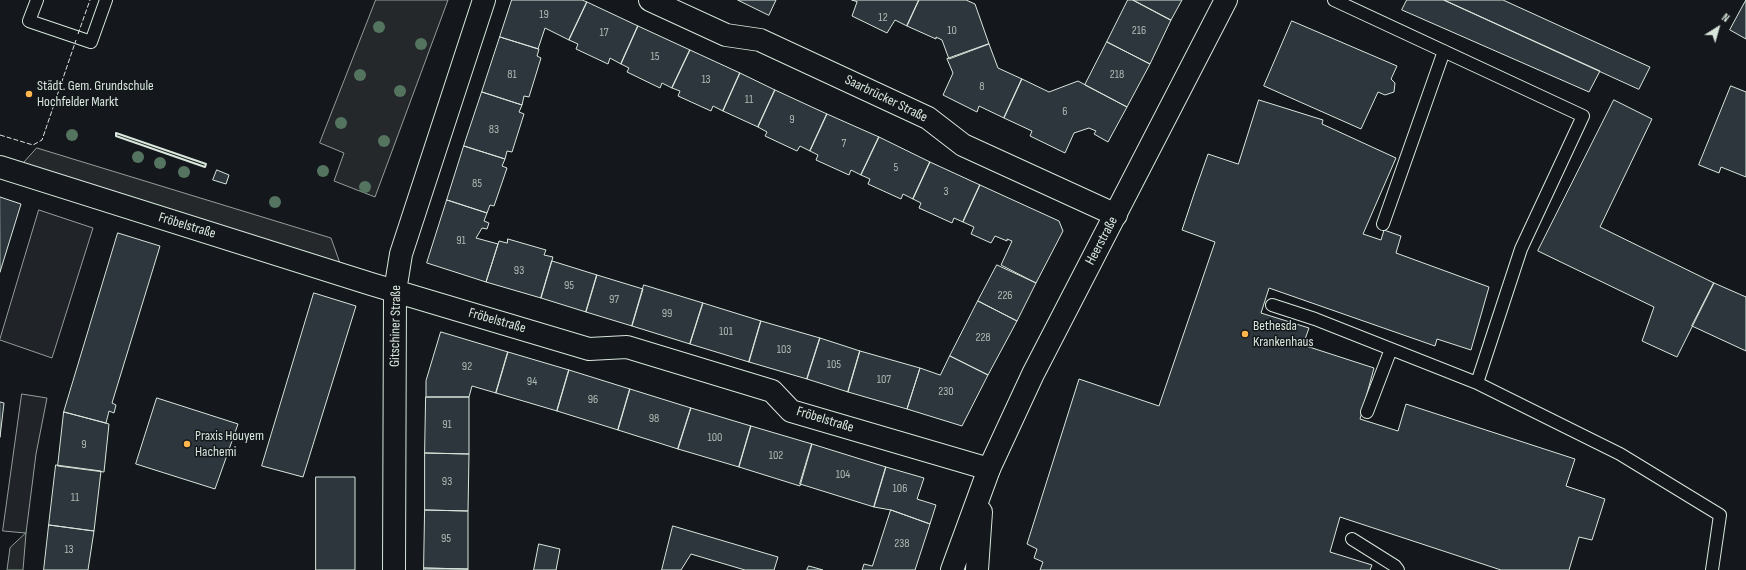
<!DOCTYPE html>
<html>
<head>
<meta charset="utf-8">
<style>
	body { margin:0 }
	#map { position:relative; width:1746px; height:570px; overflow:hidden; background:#14181c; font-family:"Sofia Sans Condensed",sans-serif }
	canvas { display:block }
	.north { position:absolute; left:1698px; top:8px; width:40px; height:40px; -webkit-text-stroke:3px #14181c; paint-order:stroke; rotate:37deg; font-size:11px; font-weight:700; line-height:16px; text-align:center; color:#d8e6dc }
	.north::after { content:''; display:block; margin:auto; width:14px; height:18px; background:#d8e6dc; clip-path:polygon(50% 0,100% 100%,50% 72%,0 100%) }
</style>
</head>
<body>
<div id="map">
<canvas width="1746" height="570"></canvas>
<div class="north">N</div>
</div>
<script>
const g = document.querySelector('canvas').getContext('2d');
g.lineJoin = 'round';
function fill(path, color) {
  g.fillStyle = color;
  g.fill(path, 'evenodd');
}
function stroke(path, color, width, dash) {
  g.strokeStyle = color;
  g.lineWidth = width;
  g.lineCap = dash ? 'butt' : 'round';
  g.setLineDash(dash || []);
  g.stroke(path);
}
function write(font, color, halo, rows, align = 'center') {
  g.font = font + ' "Sofia Sans Condensed",sans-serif';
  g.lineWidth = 3;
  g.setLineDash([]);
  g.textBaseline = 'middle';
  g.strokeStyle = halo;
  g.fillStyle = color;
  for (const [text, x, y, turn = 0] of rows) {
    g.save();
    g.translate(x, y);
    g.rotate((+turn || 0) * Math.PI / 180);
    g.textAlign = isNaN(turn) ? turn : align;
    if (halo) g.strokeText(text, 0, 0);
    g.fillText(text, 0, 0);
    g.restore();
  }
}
const green = new Path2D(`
	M39,210L93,228L52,358L0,340Z
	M22,394L47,398L36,454L26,533L3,531Z`);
fill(green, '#202428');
stroke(green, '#939e99', 1);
const parking = new Path2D(`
	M376,0H448L375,197L334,181L344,153L320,143Z
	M37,148L331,238L341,266L20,167Z
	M26,533L23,570H7L10,548Z`);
fill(parking, '#24282b');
stroke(parking, '#939e99', 1);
const building = new Path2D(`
	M512,0H582L587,2L569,40L545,28L538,49L500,37Z
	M738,0H776L769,15Z
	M852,0H919L907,26L895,20L887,33L852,16L857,2Z
	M919,0H966L975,4L989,44L949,59L942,40L936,37V39L907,26Z
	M1128,0H1133L1171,20L1150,64L1107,42Z
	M1133,0H1182L1171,20Z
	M1407,0H1444L1600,71L1589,92L1402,10Z
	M1444,0H1503L1650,67L1639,89Z
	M1746,0V39L1730,30Z
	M587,2L638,26L621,64L610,58L608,64L576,49L578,44L569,40Z
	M1292,21L1397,66L1391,79L1395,83L1394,92L1385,95L1378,92L1361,129L1264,86Z
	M638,26L690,50L672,88L662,83L660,88L627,72L629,68L621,64Z
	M500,37L539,49L537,56L541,58L529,97L524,96L522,105L482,92Z
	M1107,42L1150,64L1127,107L1085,85Z
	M989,44L998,68L1022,79L1004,118L979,106L977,112L943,95L953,73L947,59Z
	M690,50L740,73L723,111L713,106L711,111L678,96L680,91L672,88Z
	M740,73L775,90L758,127L723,111Z
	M1022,79L1049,92L1078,81L1127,107L1108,142L1094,134L1096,131L1089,128L1074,133L1065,153L1030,136L1032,131L1004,118Z
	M1731,86L1746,92V177L1721,167L1719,173L1699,165Z
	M775,90L827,114L810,151L800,146L797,151L765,136L767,132L758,127Z
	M482,92L522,105L519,112L524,114L512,152L507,151L505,159L464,146Z
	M1259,100L1323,120L1322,124L1396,158L1363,234L1381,240L1384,230L1401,236L1396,253L1489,287L1471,350L1437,339L1435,346L1269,288L1261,313L1309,328L1303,345L1374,368L1360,419L1398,431L1406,404L1575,459L1566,486L1605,499L1592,540L1579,537L1569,570H1501L1340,517L1330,552L1372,565L1370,570H1040L1043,562L1034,558L1037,549L1027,544L1079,379L1159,406L1215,242L1182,230L1195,191L1208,154L1238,164Z
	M1614,100L1652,119L1600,227L1714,283L1677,357L1642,341L1654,307L1538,251Z
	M827,114L879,137L861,175L851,170L849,175L816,160L818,155L810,151Z
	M879,137L930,162L913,199L903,194L901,199L868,184L870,179L861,175Z
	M464,146L505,159L502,166L507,168L494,206L490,205L487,213L447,200Z
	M930,162L980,185L963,222L954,218L952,223L919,208L921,203L913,199Z
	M217,170L229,175L226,184L213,180Z
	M980,185L1059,221L1063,231L1036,283L1001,265L1012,241L1007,239V241L995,236L991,243L971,234L974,227L963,222Z
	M0,197L21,204L0,272Z
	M447,200L487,213L484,221L489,223L487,229L482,228L476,238L498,244L486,282L427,263Z
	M118,233L160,246L112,403L116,405L114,413L109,411L106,423L64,412Z
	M508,239L546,250L544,255L553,257L541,298L486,282L499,241L507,243Z
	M552,261L597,275L586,312L541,298Z
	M997,265L1036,283L1017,321L978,301Z
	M597,275L643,289L632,326L586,312Z
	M1714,283L1746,297V351L1692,326Z
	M644,285L703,303L690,344L632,326Z
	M314,293L356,306L303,477L262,466Z
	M978,301L1017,321L988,375L950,356Z
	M703,303L761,321L749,362L690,344Z
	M761,321L820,338L807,379L749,362Z
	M441,332L508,352L496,393L472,386L469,397H426V381Z
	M820,338L860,351L848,392L807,379Z
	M860,351L920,368L907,409L848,392Z
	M508,352L569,370L557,411L496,393Z
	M950,356L988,375L962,426L907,409L920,368L940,375Z
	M569,370L630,389L618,430L557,411Z
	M630,389L691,408L678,449L618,430Z
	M426,397H469V454L425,453Z
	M157,398L238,424L215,489L136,464Z
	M0,402L4,403L0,437Z
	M691,408L751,426L739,467L678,449Z
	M64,412L109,424L104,472L58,466Z
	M751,426L812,444L800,486L739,467Z
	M812,444L886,467L874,507L800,484Z
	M425,453L469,454L468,511L425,510Z
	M56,465L101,471L94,531L49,525Z
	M886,467L924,478L917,499L936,505L930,524L891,510L874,507Z
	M316,477H355V570H316Z
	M425,510L468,511V569L424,568Z
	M891,510L930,524L915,570H862L864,564L872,566Z
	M49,525L94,531L88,570H44Z
	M673,526L778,557L774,570H745L691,554L681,570H662Z
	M539,544L560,549L556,570H534Z
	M809,566L823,570H807Z
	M424,568L468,569V570H424Z`);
fill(building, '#2c363c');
stroke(building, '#d8e6dc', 1);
const lane = new Path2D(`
	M37,0L29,21L91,42L106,0
	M1334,0L1583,116L1521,249L1477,383L1620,454L1720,515L1712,570
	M1383,224L1444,51
	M1272,305L1315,319L1477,383
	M1367,412L1391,349
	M1352,539L1395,566L1398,570`);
const street = new Path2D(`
	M650,0L726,35L760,40L928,118L963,145L1116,215
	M0,167L371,284L589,349L627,347L772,391L791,411L989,469
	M394,570L395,291L401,254L484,0`);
const secondary = new Path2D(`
	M952,570L989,469L1033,374L1226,0
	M977,570L981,512`);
stroke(lane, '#d8e6dc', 14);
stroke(street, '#d8e6dc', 24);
stroke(secondary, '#d8e6dc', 24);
stroke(lane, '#14181c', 12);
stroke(street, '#14181c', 22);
stroke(secondary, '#14181c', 22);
stroke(new Path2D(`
	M78,34L90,0
	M0,135L33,145L42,140L76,40`), '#d8e6dc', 1, [5, 2]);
stroke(new Path2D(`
	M116,133L206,164L205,167L116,136Z`), '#d8e6dc', 2);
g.fillStyle = '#55745f';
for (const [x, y] of [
	[379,27],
	[421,44],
	[360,75],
	[400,91],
	[341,123],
	[72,135],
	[384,141],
	[138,157],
	[160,163],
	[323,171],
	[184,172],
	[365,187],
	[275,202]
]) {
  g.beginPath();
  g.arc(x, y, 6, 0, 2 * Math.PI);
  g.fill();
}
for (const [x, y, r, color] of [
	[29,94,4,"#ffb74d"],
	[1245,334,4,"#ffb74d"],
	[187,444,4,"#ffb74d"]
]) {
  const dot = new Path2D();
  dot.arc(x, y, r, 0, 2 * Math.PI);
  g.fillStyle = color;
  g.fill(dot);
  stroke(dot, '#14181c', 1.5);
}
write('12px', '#adbab4', null, [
	["19",544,15],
	["12",883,18],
	["10",952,31],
	["216",1139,31],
	["17",604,33],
	["15",655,57],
	["81",512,75],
	["218",1117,75],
	["13",706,80],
	["8",982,87],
	["11",749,100],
	["6",1065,112],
	["9",792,120],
	["83",494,130],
	["7",844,144],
	["5",896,168],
	["85",477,184],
	["3",946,192],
	["91",461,241],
	["93",519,271],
	["95",569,286],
	["226",1005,296],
	["97",614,300],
	["99",667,314],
	["101",726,332],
	["228",983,338],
	["103",784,350],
	["105",834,365],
	["92",467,367],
	["107",884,380],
	["94",532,382],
	["230",946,392],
	["96",593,400],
	["98",654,419],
	["91",447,425],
	["100",715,438],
	["9",84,445],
	["102",776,456],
	["104",843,475],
	["93",447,482],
	["106",900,489],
	["11",75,498],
	["95",446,539],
	["238",902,544],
	["13",69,550]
]);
write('14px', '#d8e6dc', '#14181c', [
	["Städt. Gem. Grundschule",37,86],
	["Hochfelder Markt",37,102],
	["Bethesda",1253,326],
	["Krankenhaus",1253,342],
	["Praxis Houyem",195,436],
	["Hachemi",195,452]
], 'left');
write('14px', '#d8e6dc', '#14181c', [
	["Saarbrücker Straße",886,99,26],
	["Fröbelstraße",187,226,17],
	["Heerstraße",1102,241,-62],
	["Fröbelstraße",497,321,16],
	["Gitschiner Straße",396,326,-89],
	["Fröbelstraße",825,420,17]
]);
</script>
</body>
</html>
